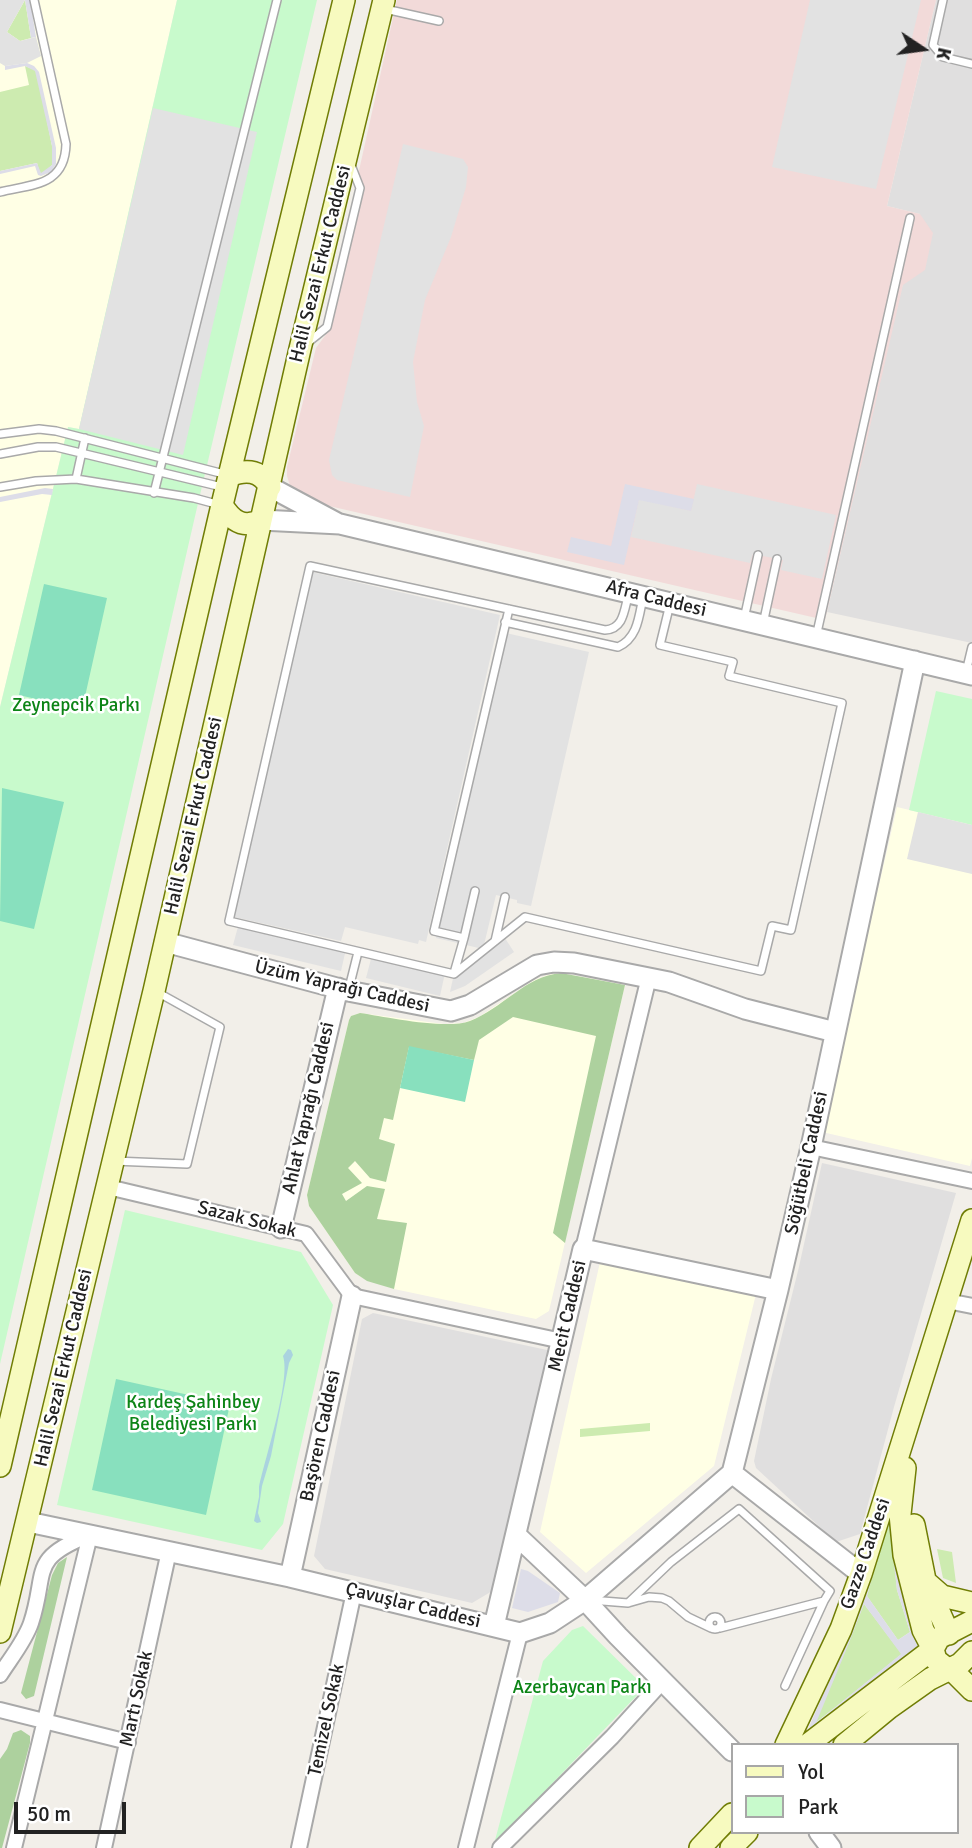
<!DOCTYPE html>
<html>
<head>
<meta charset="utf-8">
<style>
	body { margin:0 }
	#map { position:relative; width:972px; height:1848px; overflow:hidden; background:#f2efe9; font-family:Signika,sans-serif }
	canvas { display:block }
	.legend { position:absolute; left:731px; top:1743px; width:228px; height:91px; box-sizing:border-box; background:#fff; border:2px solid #a7a7a7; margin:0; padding:9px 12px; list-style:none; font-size:21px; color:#222 }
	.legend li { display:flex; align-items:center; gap:14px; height:35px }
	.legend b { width:35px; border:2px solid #a7a7a7 }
	.north { position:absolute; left:888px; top:14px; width:70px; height:70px; -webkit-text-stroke:5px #fff; paint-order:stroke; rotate:103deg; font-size:19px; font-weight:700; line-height:28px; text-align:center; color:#222 }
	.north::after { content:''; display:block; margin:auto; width:24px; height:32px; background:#222; clip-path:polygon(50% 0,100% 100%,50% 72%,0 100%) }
	.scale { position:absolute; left:14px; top:1802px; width:112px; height:32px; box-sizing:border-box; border:4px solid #222; border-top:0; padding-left:9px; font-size:21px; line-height:24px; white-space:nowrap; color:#222; -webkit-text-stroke:5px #fff; paint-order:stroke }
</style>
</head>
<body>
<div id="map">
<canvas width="972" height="1848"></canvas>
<ul class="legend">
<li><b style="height:9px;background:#f7fabf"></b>Yol</li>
<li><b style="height:19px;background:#c8facc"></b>Park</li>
</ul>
<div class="north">K</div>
<div class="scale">50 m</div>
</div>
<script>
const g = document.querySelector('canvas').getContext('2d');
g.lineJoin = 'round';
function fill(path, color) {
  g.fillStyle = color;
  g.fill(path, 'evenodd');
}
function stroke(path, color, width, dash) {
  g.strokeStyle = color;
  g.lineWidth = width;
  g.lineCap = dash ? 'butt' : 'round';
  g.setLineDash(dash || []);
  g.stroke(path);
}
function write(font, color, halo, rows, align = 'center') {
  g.font = font + ' Signika,sans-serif';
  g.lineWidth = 5;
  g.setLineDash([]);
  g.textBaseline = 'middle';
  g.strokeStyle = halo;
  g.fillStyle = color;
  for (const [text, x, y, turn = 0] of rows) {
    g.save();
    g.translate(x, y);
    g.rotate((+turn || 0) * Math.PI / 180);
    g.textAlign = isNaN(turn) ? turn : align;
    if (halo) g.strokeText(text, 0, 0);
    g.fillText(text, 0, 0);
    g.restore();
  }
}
fill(new Path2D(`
	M936,0H972V643L827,612L884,361L920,214L887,206Z
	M822,1163L956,1193L894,1407L860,1534L836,1542L756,1468L754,1461L771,1379L798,1271Z
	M373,1313L552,1351L494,1590L472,1603L325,1569L314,1556L362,1319Z`), '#e0dfdf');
fill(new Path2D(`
	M397,0H936L887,206L920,214L933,233L925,270L903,285L825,620L316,503L291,489L287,476V467L316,348L330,329L362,184L358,175Z`), '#f2dad9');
fill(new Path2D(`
	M0,0H177L79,429L68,427L0,707Z
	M897,807L972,825V1158L970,1166L822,1132Z
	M561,973L625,985L549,1311L536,1319L394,1289L361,1277L355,1273L309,1206L307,1195L349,1020L351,1016L360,1013L444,1024L463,1023L479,1017L534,980L550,974Z
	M600,1262L756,1294L714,1466L586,1573L540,1532Z`), '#ffffe5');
fill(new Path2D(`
	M25,0L31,38L20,41L7,32Z
	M25,66L35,70L38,76L52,146V165L45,172L40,174L37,163L0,171V92L29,85Z
	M650,1423V1431L580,1437V1429Z
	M889,1513L897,1590L910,1632L898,1640L867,1596Z
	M937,1549L952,1552L956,1583L943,1578Z
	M864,1604L902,1654L814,1724Z`), '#cdebb0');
fill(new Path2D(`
	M561,973L625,985L565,1243L553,1233L596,1036L513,1017L479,1040L474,1060L409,1047L393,1120L384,1118L379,1139L395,1144L386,1182L370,1178L355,1161L348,1168L362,1183L342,1194L346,1201L367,1186L385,1189L377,1219L407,1223L394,1289L367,1281L355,1273L309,1206L307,1195L349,1020L351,1016L360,1013C387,1017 446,1030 470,1021C502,1009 525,976 561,973Z
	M67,1557L34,1696L26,1699L21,1693L52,1575L58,1563Z
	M21,1730L30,1736V1743L2,1848H0V1759L7,1749L13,1733Z`), '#add19e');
fill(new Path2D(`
	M177,0H317L199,499L0,1364V707L68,427L79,429Z
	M936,691L972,699V825L909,810Z
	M125,1210L301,1252L333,1305L283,1524L262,1550L57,1505Z
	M583,1626L645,1687L494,1844L543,1661L572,1630Z`), '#c8facc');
fill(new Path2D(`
	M44,584L107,598L82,710L19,695Z
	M2,788L64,802L34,929L0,921Z
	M409,1046L474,1060L465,1102L400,1088Z
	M116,1379L230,1404L206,1515L92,1490Z`), '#88e0be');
fill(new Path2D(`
	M0,0H25L7,32L20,41L36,37L41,56L27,63L5,66L0,63Z
	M810,0H921L876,189L772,167Z
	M153,108L257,132L183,455L79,429Z
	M403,144L463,159L468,167L466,187L451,237L425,300L413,362L417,402L424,426L410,497L337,480L332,475L329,460Z
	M697,484L836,515L822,579L781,570L783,560L753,554L750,563L631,537L639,499L691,511Z
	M312,572L500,615L426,942L419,940L418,944L345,927L341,941L234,917Z
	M506,633L589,652L531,906L517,903V900L496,895L483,949L436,938Z
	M918,812L972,825V874L907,859Z
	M239,923L346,949L341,971L233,945Z
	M503,935L514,952L465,986L450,992L454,974Z
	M372,955L445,973L440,996L366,978Z`), '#e2e2e2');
fill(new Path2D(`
	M25,0H30L36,37L31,38Z
	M27,63L34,66L39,72L56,148V164L51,172L41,176L38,175L35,166L0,174V171L37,163L41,173L52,165V146L35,71L25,66L5,70V66Z
	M625,484L694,499L691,511L639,500L624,565L567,552L571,537L611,546Z
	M45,488L53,489L52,495L42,494L0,502V497Z
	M889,1506L901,1590L919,1648L812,1730L809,1727L845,1645ZM888,1517L897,1590L910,1632L898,1640L867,1596ZM864,1604L901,1654L816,1723L849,1643Z
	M521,1569L528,1571L560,1593L558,1602L528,1612L512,1608Z`), '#dddde8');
fill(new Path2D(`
	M288,1349L291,1350L293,1355L289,1363L271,1456L262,1486L258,1513L261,1522L257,1523L254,1521L259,1497V1487C265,1458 291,1380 283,1356Z`), '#aad3df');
const service = new Path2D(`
	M943,0L933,45L943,57L972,64
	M385,9L439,21
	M0,192C33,184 65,186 66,144L34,0
	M306,344L327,327L360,188L351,165
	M0,434L39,429L56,431L228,475
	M0,454L38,447H56L222,487
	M76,479L85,438
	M0,487L36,481L76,479L194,498L220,505
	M154,493L277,0
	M628,596C624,612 623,629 605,630L310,566L229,921L454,974L525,917L761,971L772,926L791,930L842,703L729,676L733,662L660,645L670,604
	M744,619L758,555
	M505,622L618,647C638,638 639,616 643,597
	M763,624L777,559
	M816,637L910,218
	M966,672L972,647
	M464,938L475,891
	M495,941L505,897
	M454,973L464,938L434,931L509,609
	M349,988L358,952
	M114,1161L187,1164L220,1027L157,992
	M590,1600L628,1603
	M709 1623a6 6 0 1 1 12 0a6 6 0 1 1-12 0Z
	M711,1628L688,1617L669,1601L662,1598L649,1597L628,1603L671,1562L739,1509L830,1591L824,1601L720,1628
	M785,1686L824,1601`);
const minor = new Path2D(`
	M811,1147L972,1181
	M108,1187L306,1234L352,1296L562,1341
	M583,1249L649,977
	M947,1301L972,1306
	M0,1675C10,1659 25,1641 31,1623C48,1572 28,1559 89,1535
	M0,1710L128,1742
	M14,1848L90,1535
	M104,1848L169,1551
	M299,1848L354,1592
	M466,1848L520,1633
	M500,1848L612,1737L663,1681`);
const tertiary = new Path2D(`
	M270,487L339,524
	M261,520L340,524L972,675
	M165,942L348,991L451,1011L470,1005L537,965L554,962L574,963L669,982L745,1009L835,1032
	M281,1228L338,988
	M732,1473L861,1574
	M28,1522L290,1577L520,1633L550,1623L585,1600L618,1636L732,1751
	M516,1535L585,1600L732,1473L778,1290L811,1147L915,661
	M290,1577L352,1296
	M494,1626L583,1249L778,1290
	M819,1832L831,1848`);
const secondary = new Path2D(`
	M229,476C246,469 260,470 270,487
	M222,505C232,521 243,529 261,520
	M0,1466L222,505L344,0
	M905,1468L900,1514L904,1555L923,1630L933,1649L936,1660L945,1667L950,1668L972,1690
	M914,1525L925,1580L949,1634
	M926,1582L942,1596L972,1603
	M0,1632L154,991L300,349L384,0
	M786,1745L841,1629L861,1574L972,1220
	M807,1745L933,1649L939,1638L972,1621
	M844,1745L889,1708L930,1679L960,1664L972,1652
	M700,1848L732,1814
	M731,1848L747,1832`);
stroke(service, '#a9a9a9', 10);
stroke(minor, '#a9a9a9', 18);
stroke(tertiary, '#a9a9a9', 23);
stroke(secondary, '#707d05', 24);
stroke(service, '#fff', 7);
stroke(minor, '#fff', 14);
stroke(tertiary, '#fff', 19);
stroke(secondary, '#f7fabf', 21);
write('19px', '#222', '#fff', [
	["Halil Sezai Erkut Caddesi",321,264,-76],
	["Afra Caddesi",656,599,14],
	["Halil Sezai Erkut Caddesi",194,816,-77],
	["Üzüm Yaprağı Caddesi",342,987,13],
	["Ahlat Yaprağı Caddesi",309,1108,-77],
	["Söğütbeli Caddesi",807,1163,-78],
	["Sazak Sokak",247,1220,14],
	["Mecit Caddesi",568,1316,-77],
	["Halil Sezai Erkut Caddesi",64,1368,-77],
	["Başören Caddesi",321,1436,-78],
	["Gazze Caddesi",866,1554,-71],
	["Çavuşlar Caddesi",413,1606,14],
	["Martı Sokak",137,1699,-78],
	["Temizel Sokak",327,1720,-78]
]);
write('19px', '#0c8416', '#fff', [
	["Zeynepcik Parkı",76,706],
	["Kardeş Şahinbey",193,1403],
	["Belediyesi Parkı",193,1425],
	["Azerbaycan Parkı",582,1688]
]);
</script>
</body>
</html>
